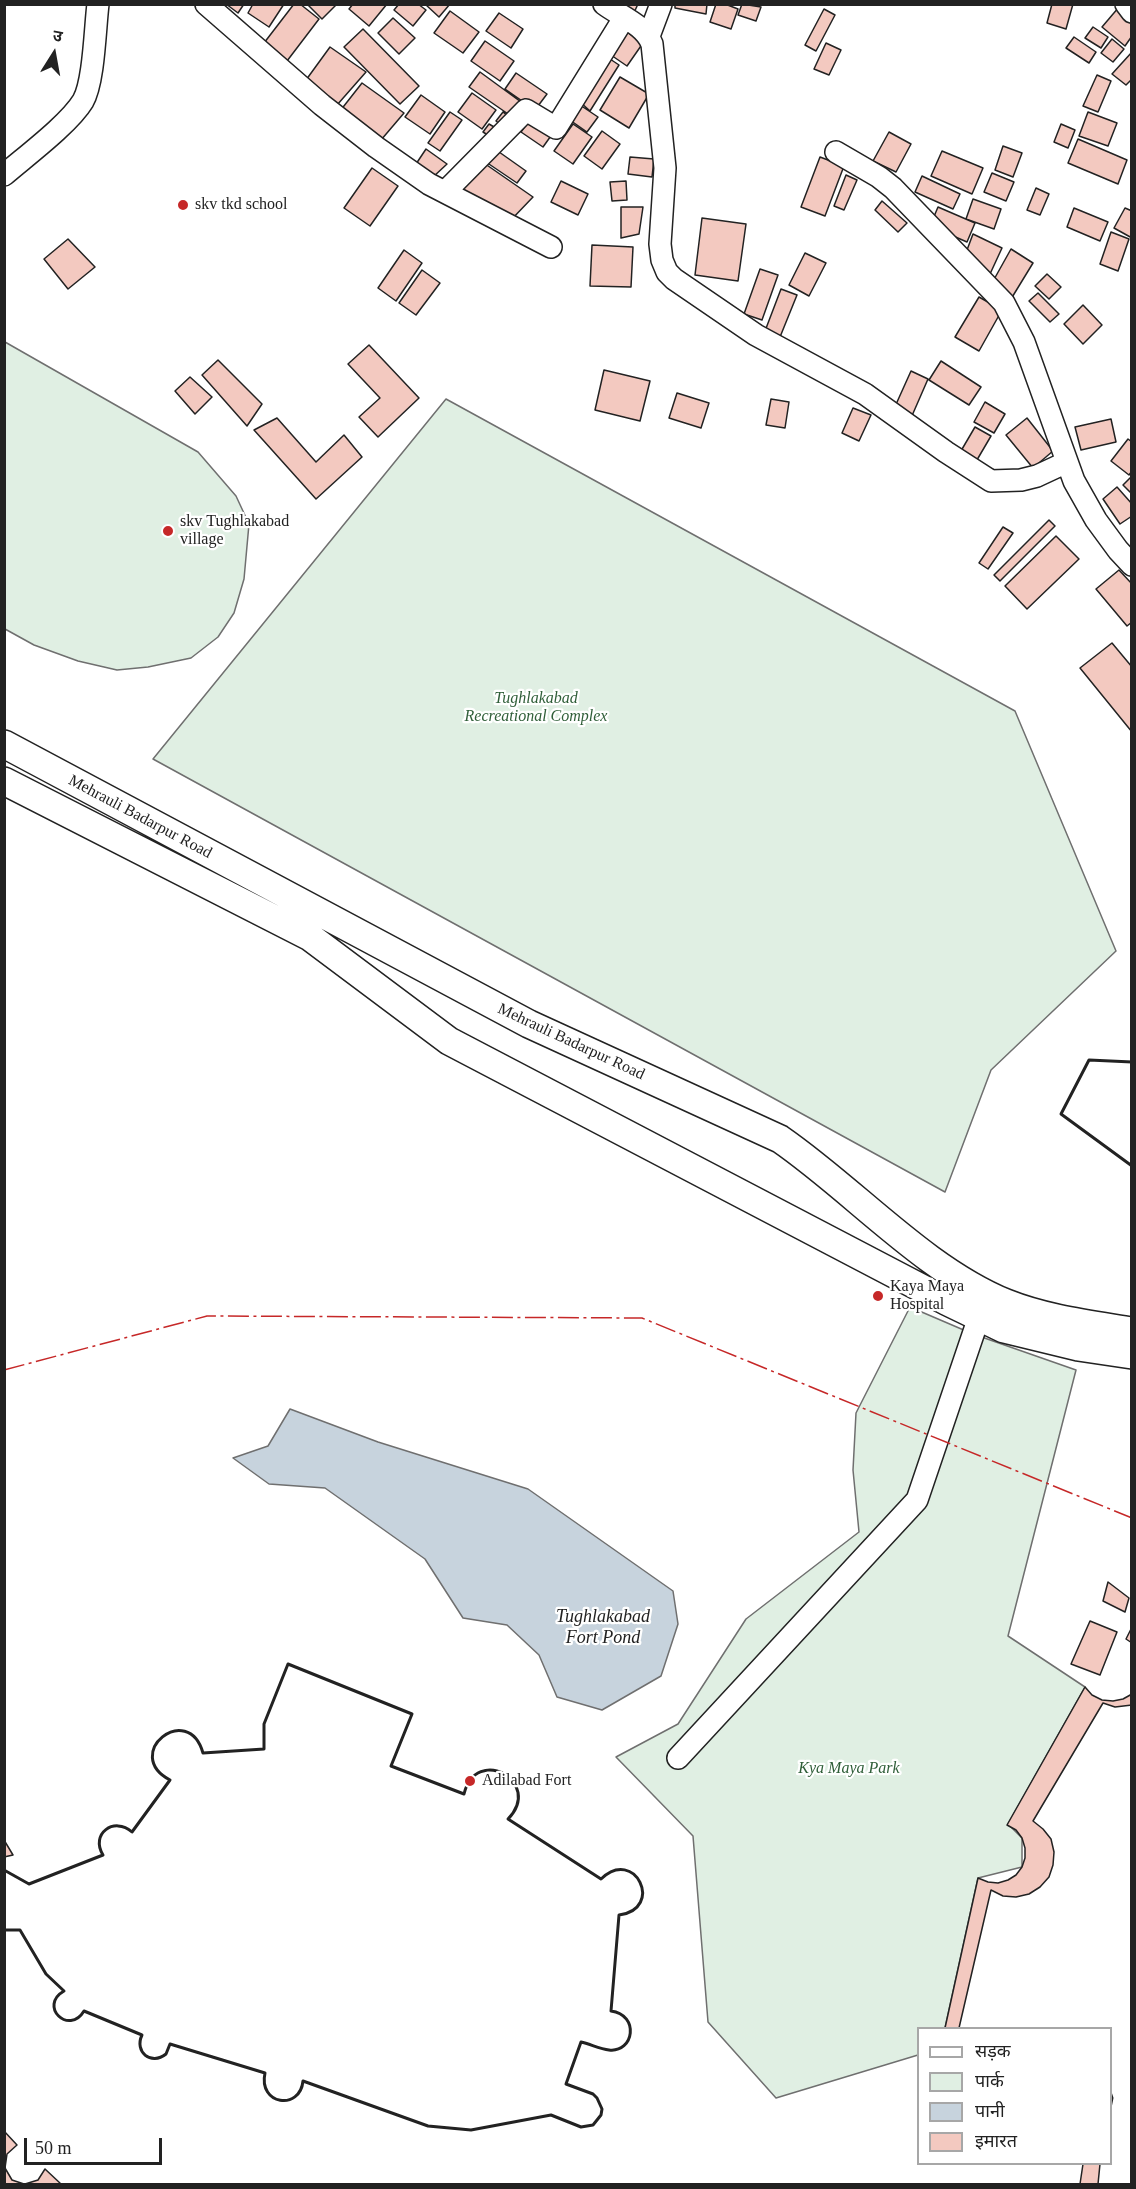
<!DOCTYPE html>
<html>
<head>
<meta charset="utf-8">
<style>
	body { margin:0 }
	#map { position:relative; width:1136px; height:2189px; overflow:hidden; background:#fff; font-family:"Times New Roman","Noto Sans Devanagari",serif }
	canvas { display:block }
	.frame { position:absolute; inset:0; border:6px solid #222; pointer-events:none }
	.legend { position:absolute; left:917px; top:2027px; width:195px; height:138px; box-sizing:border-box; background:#fff; border:2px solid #a7a7a7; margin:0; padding:8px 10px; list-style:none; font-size:18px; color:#222 }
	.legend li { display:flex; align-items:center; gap:12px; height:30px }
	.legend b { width:30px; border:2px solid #a7a7a7 }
	.north { position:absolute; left:24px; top:24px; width:60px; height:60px; -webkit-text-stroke:4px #fff; paint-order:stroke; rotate:11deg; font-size:16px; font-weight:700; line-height:24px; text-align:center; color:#222 }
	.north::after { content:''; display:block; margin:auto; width:21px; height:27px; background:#222; clip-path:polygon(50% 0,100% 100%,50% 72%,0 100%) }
	.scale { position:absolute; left:24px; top:2138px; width:138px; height:27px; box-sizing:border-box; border:3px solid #222; border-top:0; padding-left:8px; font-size:18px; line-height:21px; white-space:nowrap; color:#222; -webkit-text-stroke:4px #fff; paint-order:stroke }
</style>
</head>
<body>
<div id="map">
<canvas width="1136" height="2189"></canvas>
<div class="frame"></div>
<ul class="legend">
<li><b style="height:8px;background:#fff"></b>सड़क</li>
<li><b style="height:16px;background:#e0efe3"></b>पार्क</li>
<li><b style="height:16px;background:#c7d3dd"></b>पानी</li>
<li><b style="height:16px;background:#f3c9c0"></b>इमारत</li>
</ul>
<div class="north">उ</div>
<div class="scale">50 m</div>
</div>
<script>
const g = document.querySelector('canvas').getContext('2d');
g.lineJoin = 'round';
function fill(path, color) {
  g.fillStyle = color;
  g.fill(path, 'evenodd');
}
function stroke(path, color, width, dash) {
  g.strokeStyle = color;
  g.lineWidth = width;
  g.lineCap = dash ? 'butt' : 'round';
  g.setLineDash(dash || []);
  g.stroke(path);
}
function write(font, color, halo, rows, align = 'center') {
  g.font = font + ' "Times New Roman",serif';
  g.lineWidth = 4.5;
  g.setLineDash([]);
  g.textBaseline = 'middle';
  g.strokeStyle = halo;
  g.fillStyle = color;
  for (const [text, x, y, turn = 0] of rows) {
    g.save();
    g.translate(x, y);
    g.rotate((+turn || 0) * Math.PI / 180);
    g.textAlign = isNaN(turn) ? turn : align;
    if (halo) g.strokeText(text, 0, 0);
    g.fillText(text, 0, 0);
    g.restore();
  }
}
const green = new Path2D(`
	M5,342L198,452L236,496L249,524L244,579L234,613L218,637L191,658L148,667L117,670L78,661L34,645L5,629Z
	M446,399L1015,711L1116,951L991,1070L945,1192L153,759Z
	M910,1307L973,1334L1076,1370L1008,1636L1085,1687L1008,1824L1022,1838V1867L978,1878L945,2028H918V2055L776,2098L708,2022L693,1836L616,1757L678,1724L746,1619L859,1532L853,1470L856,1413Z`);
fill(green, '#e0efe3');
stroke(green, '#6f6f6f', 1.5);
const water = new Path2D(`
	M290,1409L378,1442L528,1489L673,1591L678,1624L661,1676L602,1710L557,1697L539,1655L507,1625L463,1618L425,1559L325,1488L269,1484L233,1458L268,1446Z`);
fill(water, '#c7d3dd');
stroke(water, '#6f6f6f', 1.5);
const building = new Path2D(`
	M226,4H244L238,13Z
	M253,4H284L269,27L248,13Z
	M294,4H300L319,19L287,61L264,43Z
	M307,4H337L322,19Z
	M353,4H387L369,26L349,9Z
	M399,4H418L426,10L413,26L394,10Z
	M425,4H450L439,17Z
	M618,4H638L632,17Z
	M675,4H707L706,14L675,8Z
	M716,4H725L738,9L731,29L710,22Z
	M742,4L761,7L756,21L738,15Z
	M1052,4H1073L1066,29L1047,23Z
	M1119,7L1132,20V36L1125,46L1102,27Z
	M824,9L835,15L816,51L805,45Z
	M450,11L479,32L463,53L434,33Z
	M499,13L523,29L511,48L486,31Z
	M393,18L415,38L399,54L378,33Z
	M1093,27L1108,37L1101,48L1085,38Z
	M363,29L419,86L400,104L344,47Z
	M624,30L643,43L627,66L608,53Z
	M1074,37L1096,52L1089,63L1066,48Z
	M1112,39L1124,49L1113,62L1101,53Z
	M485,41L514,61L500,81L471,61Z
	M826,43L841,50L829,75L814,69Z
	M330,47L366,72L337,105L306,80Z
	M1132,52V79L1126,85L1112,74Z
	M607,57L619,65L590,111L579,101Z
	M480,72L521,102L511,116L469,87Z
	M516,73L547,94L535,110L505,89Z
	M1097,75L1111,81L1098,112L1083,106Z
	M620,77L649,94L629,128L600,110Z
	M362,83L404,113L381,140L340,111Z
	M472,93L496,110L482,129L458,112Z
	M421,95L445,112L430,134L405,117Z
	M577,103L598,117L587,132L567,118Z
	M450,112L462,120L440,151L428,143Z
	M503,112L513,120L506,129L496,121Z
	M1088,112L1117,123L1108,146L1079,136Z
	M531,118L553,133L543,147L521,132Z
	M489,124L501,131L494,139L483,132Z
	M573,124L592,137L573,164L554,151Z
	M1061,124L1075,130L1068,148L1054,142Z
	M602,131L620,144L602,169L584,156Z
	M889,132L911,144L896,172L873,161Z
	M1078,139L1127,160L1118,184L1068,163Z
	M1003,146L1022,153L1013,177L995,170Z
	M492,147L526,171L517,183L483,160Z
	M426,149L447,164L432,178L414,167Z
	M942,151L983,168L972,194L931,176Z
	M630,157L654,159L652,177L628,174Z
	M820,157L844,166L825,216L801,207Z
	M481,161L533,197L510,221L457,192Z
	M372,168L398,186L370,226L344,208Z
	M992,173L1014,182L1006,201L984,192Z
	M846,175L857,180L844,210L834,206Z
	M922,176L960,194L953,209L915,192Z
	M561,181L588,194L578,215L551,202Z
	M626,181L627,200L612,201L610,182Z
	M1036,188L1049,194L1040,215L1027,210Z
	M973,199L1001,209L994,229L966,219Z
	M882,201L907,223L898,232L875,210Z
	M621,207H643L639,234L621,238Z
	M938,207L975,223L967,242L930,226Z
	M1074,208L1108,222L1100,241L1067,227Z
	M1125,208L1132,211V238L1114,228Z
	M702,218L746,224L738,281L695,275Z
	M1111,232L1129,239L1118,271L1100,264Z
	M973,234L1002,248L990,274L964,258Z
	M68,239L95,267L68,289L44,259Z
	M592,245L633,247L631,287L590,286Z
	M1011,249L1033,263L1011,299L992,283Z
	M404,250L422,263L396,301L378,288Z
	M805,253L826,263L809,296L789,285Z
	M760,269L778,275L762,320L744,314Z
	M422,270L440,283L416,315L399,303Z
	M1047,274L1061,287L1049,299L1035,286Z
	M781,289L797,295L780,337L765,331Z
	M1038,293L1059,314L1050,322L1029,301Z
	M979,297L1002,310L979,351L955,337Z
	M1083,305L1102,325L1083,344L1064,324Z
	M369,345L419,398L378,437L359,417L380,398L348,364Z
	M218,360L262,404L247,426L202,375Z
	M941,361L981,387L969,405L929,380Z
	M604,370L650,381L640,421L595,410Z
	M911,371L928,379L911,418L893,411Z
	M190,377L212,397L195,414L175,391Z
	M677,393L709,403L701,428L669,418Z
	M771,399L789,402L785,428L766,425Z
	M985,402L1005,414L994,433L974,422Z
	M853,408L871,415L859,441L842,433Z
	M277,418L316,462L344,435L362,457L316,499L254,430Z
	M1027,418L1053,451L1033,468L1006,435Z
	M1111,419L1116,442L1081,450L1075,427Z
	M975,427L991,436L974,465L958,456Z
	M1128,439L1132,442V471L1129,475L1111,461Z
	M1132,476V494L1123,485Z
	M1117,487L1132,504V516L1120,524L1103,499Z
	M1049,520L1055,526L1000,581L994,575Z
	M1003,527L1013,533L988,569L979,563Z
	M1056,536L1079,559L1027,609L1005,586Z
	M1119,570L1132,584V622L1127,626L1096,589Z
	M1112,643L1132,667V732L1080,668Z
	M1108,1582L1129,1598L1125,1612L1103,1601Z
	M1090,1621L1117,1632L1100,1675L1071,1664Z
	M1132,1627V1643L1126,1639Z
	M1085,1687L1092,1695L1102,1700L1113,1701L1123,1699L1132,1694V1705L1115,1707L1103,1703L1033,1821L1043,1829L1051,1839L1054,1852L1053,1865L1049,1877L1040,1887L1029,1894L1016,1897L1003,1896L991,1890L959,2028H945L978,1878L988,1882L998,1883L1008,1880L1016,1875L1022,1867L1025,1858V1848L1022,1838L1016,1830L1007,1825Z
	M4,1840L13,1855L4,1857Z
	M4,2131L17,2145L7,2154L5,2168L12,2180L24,2184H4Z
	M1083,2164H1100L1098,2184H1080Z
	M45,2169L61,2184H25L38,2180Z`);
fill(building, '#f3c9c0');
stroke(building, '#222', 1.5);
const minor = new Path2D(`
	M206,4L322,105L376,147L429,184L551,247
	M604,4C620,16 645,25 652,44L665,168L660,244L662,260L667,272L674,279L756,335L865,394L946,452L991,481L1021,480L1037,476L1067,462
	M1126,4L1132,12
	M649,36L661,4
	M836,152L879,177L893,188L1004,303L1024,342L1074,481L1096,520L1118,550L1132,565
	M4,175C26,156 69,124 83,101C94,82 95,28 98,4
	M445,192L526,110L556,128L624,18
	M678,1758L917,1500L979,1317`);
const major = new Path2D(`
	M4,744L529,1024L780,1139C854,1190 923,1269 1006,1303C1046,1319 1089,1324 1132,1331
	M4,781L310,937L449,1041L946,1301L1004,1329L1078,1347L1132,1355`);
stroke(minor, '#222', 24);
stroke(major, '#222', 30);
stroke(minor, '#fff', 21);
stroke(major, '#fff', 27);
stroke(new Path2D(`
	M1132,1062L1089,1060L1061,1114L1132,1166
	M4,1870L29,1884L103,1855C90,1834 114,1816 132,1832L170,1780C121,1754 188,1700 203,1753L264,1749V1724L288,1664L412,1714L391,1766L464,1794C476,1744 544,1782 508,1819L601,1879C635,1846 665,1909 619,1915L611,2011C640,2015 634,2053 609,2050C600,2049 590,2044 581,2042L566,2084L593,2094L597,2098L602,2109L601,2115L593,2125L581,2127L551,2115L471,2130L428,2126L303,2081C300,2111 258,2105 265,2073L170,2044L166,2054C151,2066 134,2052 142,2035L84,2011C69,2036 38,2006 64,1991L46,1974L20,1930H4
	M1110,2092L1112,2098L1110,2108`), '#222', 3);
stroke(new Path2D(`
	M4,1370L207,1316L642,1318L1132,1518`), '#c62828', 1.5, [21, 4.5, 3, 4.5]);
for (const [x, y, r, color] of [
	[183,205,6,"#c62828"],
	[168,531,6,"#c62828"],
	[878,1296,6,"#c62828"],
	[470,1781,6,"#c62828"]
]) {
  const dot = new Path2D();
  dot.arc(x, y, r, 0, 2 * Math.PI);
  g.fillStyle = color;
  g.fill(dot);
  stroke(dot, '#fff', 2);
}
write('16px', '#222', '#fff', [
	["skv tkd school",195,205],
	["skv Tughlakabad",180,522],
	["village",180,540],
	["Kaya Maya",890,1287],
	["Hospital",890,1305],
	["Adilabad Fort",482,1781]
], 'left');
write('italic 16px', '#2f5e38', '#fff', [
	["Tughlakabad",536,699],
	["Recreational Complex",536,717],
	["Kya Maya Park",849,1769]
]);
write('16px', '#222', '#fff', [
	["Mehrauli Badarpur Road",140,817,28],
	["Mehrauli Badarpur Road",571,1042,25]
]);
write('italic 18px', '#222', '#fff', [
	["Tughlakabad",603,1617],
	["Fort Pond",603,1638]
]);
</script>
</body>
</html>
